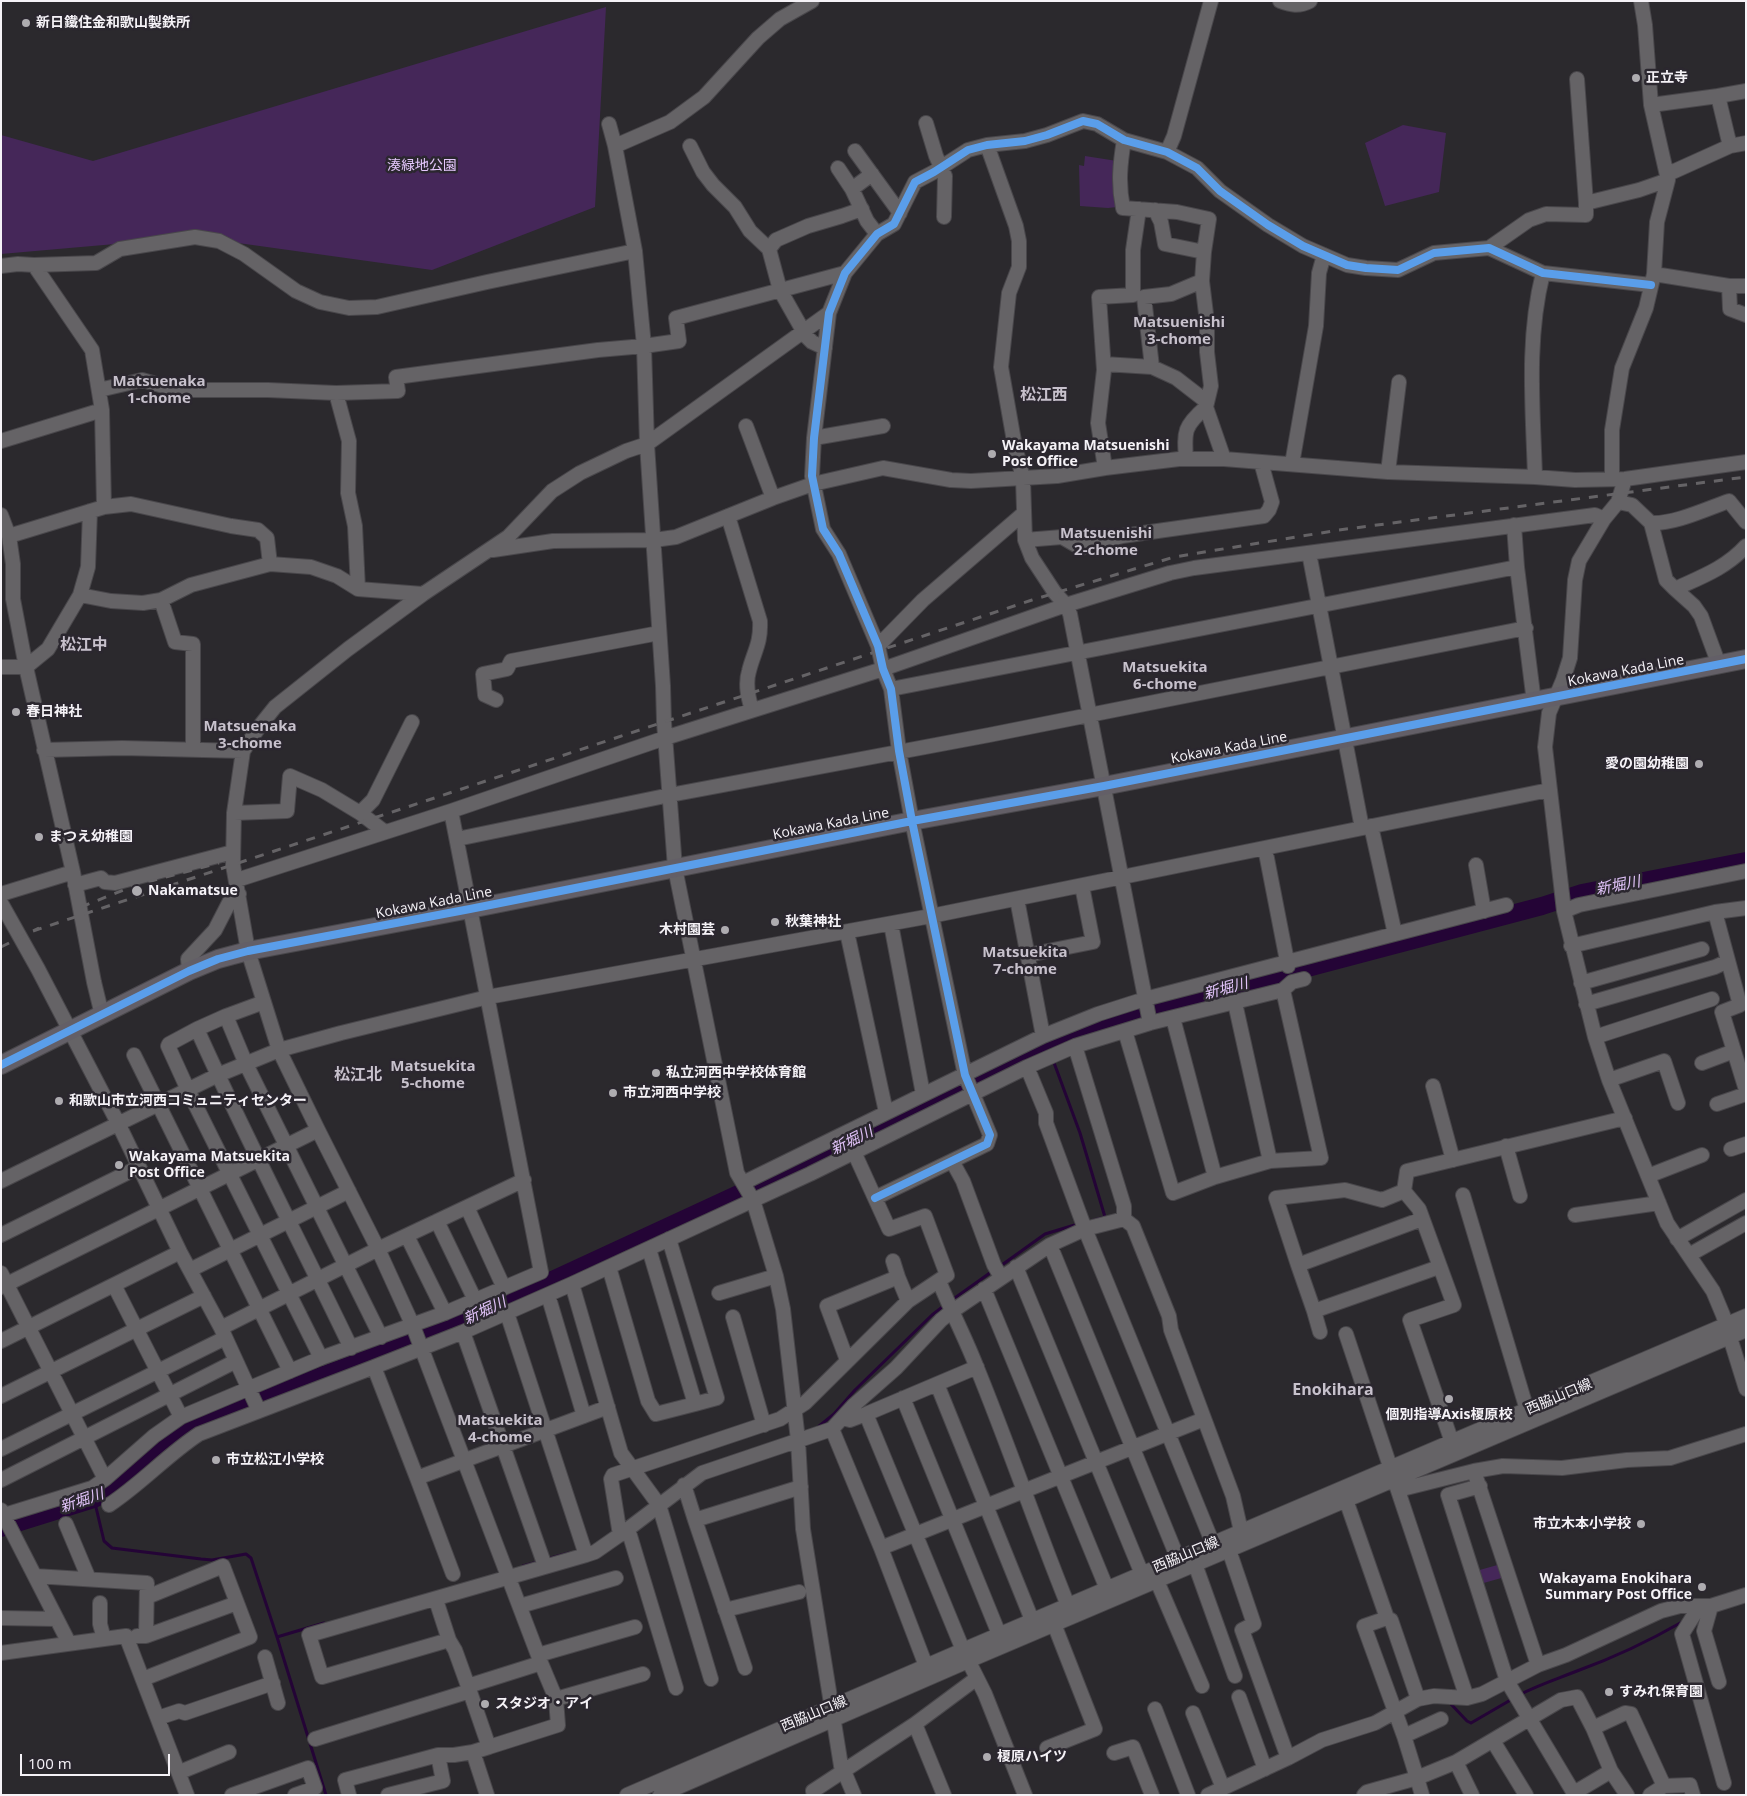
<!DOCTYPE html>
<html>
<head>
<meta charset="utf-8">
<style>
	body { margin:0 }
	#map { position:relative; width:1747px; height:1796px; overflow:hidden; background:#2b292d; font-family:"Open Sans",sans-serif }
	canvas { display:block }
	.frame { position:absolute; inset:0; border:2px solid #f5f2f7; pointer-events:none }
	.scale { position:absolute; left:20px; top:1754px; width:150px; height:22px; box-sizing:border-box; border:2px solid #f5f2f7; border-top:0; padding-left:6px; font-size:15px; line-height:18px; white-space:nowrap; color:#f5f2f7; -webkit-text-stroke:4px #2b272f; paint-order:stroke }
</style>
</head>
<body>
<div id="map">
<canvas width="1747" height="1796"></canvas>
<div class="frame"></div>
<div class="scale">100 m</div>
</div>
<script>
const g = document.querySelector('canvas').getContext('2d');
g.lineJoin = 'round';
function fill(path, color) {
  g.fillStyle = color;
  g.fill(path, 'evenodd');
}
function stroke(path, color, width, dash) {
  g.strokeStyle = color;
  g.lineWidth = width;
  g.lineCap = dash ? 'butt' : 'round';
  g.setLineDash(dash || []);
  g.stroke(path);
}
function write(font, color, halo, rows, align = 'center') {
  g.font = font + ' "Open Sans","Noto Sans JP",sans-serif';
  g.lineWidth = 5;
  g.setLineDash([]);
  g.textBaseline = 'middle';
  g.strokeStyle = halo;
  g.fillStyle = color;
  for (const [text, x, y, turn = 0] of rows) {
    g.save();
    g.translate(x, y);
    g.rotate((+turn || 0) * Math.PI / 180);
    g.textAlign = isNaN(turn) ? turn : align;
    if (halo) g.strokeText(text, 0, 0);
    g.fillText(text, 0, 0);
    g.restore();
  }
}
fill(new Path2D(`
	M606,7L595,207L432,270L195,237L1,254V135L93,161Z
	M1403,125L1446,133L1439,192L1385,206L1365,143Z
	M1085,156L1117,161V207L1108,208L1080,206L1079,165L1084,166Z
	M1501,1564L1505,1577L1480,1584L1476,1571Z`), '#452759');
stroke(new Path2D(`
	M1053,1060L1080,1133L1105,1217L1094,1220
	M999,1267L1045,1234L1078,1224
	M952,1300L994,1270
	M818,1427L834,1414L855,1390L932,1315L945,1305
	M94,1499L104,1541L112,1548L201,1559L212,1560L246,1554L251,1558L277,1637L324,1623
	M547,1559L569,1553
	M523,1566L541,1561
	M277,1637L326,1795
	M1519,1695C1538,1685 1557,1679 1577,1671C1613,1658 1649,1641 1682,1622
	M1449,1702L1467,1721L1471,1723L1514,1698`), '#240436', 3);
stroke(new Path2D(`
	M1,1528L94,1499C131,1481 157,1445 195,1424L451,1327L849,1143L1047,1046L1118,1018L1542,906L1582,893L1746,861`), '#240436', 18);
const minor = new Path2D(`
	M1280,1C1291,5 1299,7 1310,1
	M1577,79L1586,203
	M1718,96L1746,91
	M1651,105L1718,96L1730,146
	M926,123L936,156L945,176L944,217
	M609,124L615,146L635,251L644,346L647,444L663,686L664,722L675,868L737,1173L753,1200L776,1276L783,1309L798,1440L803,1529L842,1772L846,1776L854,1795
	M1124,140C1120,164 1118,184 1123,208L1177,212L1209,219L1204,252L1202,281L1207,322V352L1211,386L1206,407L1224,459
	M987,145L1016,226L1019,241V267L1009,293L1001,367L1014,441L1023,479L1025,540L1032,558L1055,593L1066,605L1070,614L1150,1023
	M615,146L670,122L704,97L758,38L780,19L812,1
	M690,146L703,172L713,185L735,207L750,231L769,249L780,290L806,336L812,342L825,348
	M855,151L900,213
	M1167,152L1174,136L1211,1
	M838,168L852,189L867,221L877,234
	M1668,174L1730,146L1746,143
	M852,189L872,174
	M1155,210L1161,222L1165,244L1204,252
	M1489,248L1529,220L1546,214L1586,215V203L1639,190L1668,180
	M769,249L776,240L808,226L842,216L862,209
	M34,265L92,350L102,410L104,507
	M1,266L18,264L34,265L96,263L120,249L195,237L219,241L244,254L296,291L320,302L349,308L377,307L487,282L635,251
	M1654,274L1729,286H1746
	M1729,286L1730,309L1746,315
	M1104,364L1152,367L1176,378L1207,402
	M1152,367L1144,297L1171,294L1202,281
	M99,390L142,380L178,390H268L336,393L398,391L396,377L598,350L644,346L679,341L676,318L845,273
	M336,393L349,441L348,493L355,526L358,589
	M746,426L773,498
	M814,438L883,426
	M1,441L102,410
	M1186,459C1184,431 1184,426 1206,407
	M1292,464L1316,326L1319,273L1324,255
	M1105,468L1098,423L1104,370L1099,297L1133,295V250L1139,209
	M1388,472L1399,382
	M1535,477C1533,409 1526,340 1543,273
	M1612,479V430L1622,368L1646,308L1654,274L1657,222L1668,180L1651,105L1645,25L1641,1
	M1625,479L1618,502L1632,505L1651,523L1666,580L1675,589C1701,577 1726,568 1746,546
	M1618,502L1604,519L1579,561L1575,580L1570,658L1563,680L1549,713L1545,747L1564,911L1595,1037L1609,1080L1667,1223L1713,1291L1723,1315L1746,1389
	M1,515L9,536L13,564V599L26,667L73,872L94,982L102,1015
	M728,516L760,621C761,644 754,651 749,671C745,684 748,697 752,710
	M1651,523C1675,524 1706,509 1729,501L1746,522
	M9,536L104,507L131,504L231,526L258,530L267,538L270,564
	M1025,540L1062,537L1081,548L1122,536L1264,516L1269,510L1272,502L1261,462
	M493,550L553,541L654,540L676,537L773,498L813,484L883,468L951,480L971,481L1057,476L1105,468L1179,459H1224L1388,472L1535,477L1575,480L1625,479L1746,462
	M1309,553L1362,828
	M1517,567L1534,702
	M1675,589L1694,606L1701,616L1719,665
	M80,595L111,601L143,603L161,600L191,585L270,564L311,567L337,576L358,589L423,594
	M161,600L175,642L193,644V749
	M878,646L923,600L1024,513
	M1,667H26L48,649L80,595L88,567L90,511
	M891,689L1517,567L1514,525
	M496,700L485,695L483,674L507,669L511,661L659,633
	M44,750L122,748L243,751
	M234,813L287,811L290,776L322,790L360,813
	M1371,826L1395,934
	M385,832L360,813L373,800L412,722
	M457,839L670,795L989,735L1526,628
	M1265,848L1288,966
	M1476,865L1484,911
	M237,880L451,811L665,738L883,669L1066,605L1170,573L1194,568L1595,515L1604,519
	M75,885L101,878L105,882L115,883L233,852
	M1,894L73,872
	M1017,899L1043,1036
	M1,903L38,969L118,1123L180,1252L221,1328L259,1411
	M1564,911L1579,905L1746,871
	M1715,912L1746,908
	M891,924L923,1094
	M847,932L886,1112
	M1571,946L1715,912L1740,1005L1722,1012L1746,1090
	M1028,955L1093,942L1082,886
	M189,971L188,959L215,930L232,897L239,894
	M1581,983L1702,949
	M1283,990L1292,982L1304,979
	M264,1002L226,1016L246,1064L381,1337
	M1586,1004L1715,967L1728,961
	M226,1016L197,1029L169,1044L168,1046L188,1090L321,1358
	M197,1029C245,1137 300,1241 351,1348
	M1125,1031L1173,1193L1215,1177L1173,1018
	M1595,1037L1712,999
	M1075,1046L1124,1206V1219
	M134,1055L290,1371
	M1702,1063L1734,1051
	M1027,1067L1046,1113V1123L1085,1229L1213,1544
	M1609,1080L1664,1061L1678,1103
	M1433,1086L1453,1160
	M1717,1104L1746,1094
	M1506,1146L1520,1196
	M1731,1149L1746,1144
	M854,1152L889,1229L925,1216L947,1275L908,1301L898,1277
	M952,1161L963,1181L994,1265L1001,1277
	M1648,1176L1702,1155
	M1215,1177L1270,1161L1235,1003
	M1,1181L218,1075L279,1050L341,1033L488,997L931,916L1549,790
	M743,1183L1043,1036L1098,1014L1145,999L1506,905
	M1463,1195L1527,1410
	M875,1198L987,1144L990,1135L965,1075L912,821L899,751L891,689L883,669L878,646L839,554L823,529L812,476L814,438L829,313L845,273L877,234L894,224L915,182L934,172L968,150L987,145L1025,141L1047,135L1083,121L1097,124L1124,140L1167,152L1197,168L1220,191L1268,225L1303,246L1347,265L1366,268L1398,270L1434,253L1489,248L1543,273L1651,285
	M467,1207L504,1288
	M1575,1215L1659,1203
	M437,1221L475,1300
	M1,1235L139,1167
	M407,1236L445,1313
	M669,1239L717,1398L695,1404
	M1677,1239L1746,1200
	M1050,1245L1178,1559
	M1689,1255L1746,1223
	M1298,1265L1276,1198L1345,1190L1382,1200L1404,1191
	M609,1267L648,1401L656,1414L695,1404L649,1249
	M1016,1267L1142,1574
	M190,1270L349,1191
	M1,1273L105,1479
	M939,1281C951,1311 966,1339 977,1368C1010,1449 1038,1532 1071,1613
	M572,1284L621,1453L659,1505L711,1679
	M114,1285L181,1417
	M1,1287L318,1130
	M984,1289L1107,1589
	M719,1293L776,1276
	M548,1295L584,1416
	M1314,1311L1298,1265L1422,1219
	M507,1313L586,1555
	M733,1317L764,1425
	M221,1328L378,1249L524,1180
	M463,1332L545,1566
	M1320,1332L1314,1311L1439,1267
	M1346,1334L1467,1698
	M1,1341L180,1252
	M847,1360L827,1306L898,1277L893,1261
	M937,1384L1032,1620
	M1,1396L204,1296
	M903,1398L999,1634
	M866,1414L963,1650L985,1694L1025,1795
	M842,1418L850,1420L866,1414L977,1367
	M832,1429L881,1548L926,1666
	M1,1449L225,1338
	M1455,1451L1410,1320L1454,1305L1419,1209L1404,1191L1407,1171L1625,1118
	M417,1478L374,1367L463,1332L572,1284L810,1174L1027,1067L1075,1046L1150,1023L1283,990L1321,1158L1270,1161
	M1,1480L236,1361
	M684,1485L695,1520L801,1487
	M1480,1486L1448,1495L1507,1681L1575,1795
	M1398,1490L1474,1471L1503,1466L1562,1468L1627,1460L1670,1458L1746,1434
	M1346,1500L1387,1618L1391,1620L1418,1699
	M109,1505C141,1484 167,1455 199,1434L374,1367
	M1,1510L69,1643
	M1,1516L92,1488L105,1479L154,1436L181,1417L321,1358L445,1313L541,1272L451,811
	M695,1520L745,1668
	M66,1524L89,1579
	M620,1535L611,1479L613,1475L780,1419L805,1403L908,1301
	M881,1548L1204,1419
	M1229,1550L1254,1624L1242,1630L1288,1758
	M1195,1564L1235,1676
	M453,1574L417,1478L608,1407
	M35,1576L147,1583L146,1636
	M1157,1581L1202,1686
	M436,1600L449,1640L322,1677L309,1635L586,1555L595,1552L628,1529
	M100,1603V1624L104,1639
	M520,1606L616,1578
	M1711,1606L1704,1631L1719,1682
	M1699,1607L1682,1634L1724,1783
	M725,1610L799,1592
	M1,1618L57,1619
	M1387,1618L1364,1626L1404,1736L1417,1778L1456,1762
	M137,1636H146L237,1603
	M449,1640L455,1650L468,1686
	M1,1653L126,1636L187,1795
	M538,1655L635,1627
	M265,1657L278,1703
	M1538,1665L1566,1655L1661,1611L1680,1606H1711L1746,1595
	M143,1679L250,1637L223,1566L147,1597
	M676,1688L628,1529L702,1473L832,1429L854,1405L896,1368L941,1320L951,1312L1050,1245L1085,1229L1124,1219L1133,1226L1169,1316L1171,1330L1233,1496L1243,1540
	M1239,1697L1265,1769
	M556,1699L643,1674
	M1155,1709L1188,1795
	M1193,1713L1223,1788
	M158,1718L179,1711L185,1713L273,1683
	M915,1724L944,1795
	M1593,1728L1625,1713L1631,1714L1664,1786
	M1404,1736L1441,1719
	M315,1739L470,1691
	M1493,1741L1526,1795
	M489,1747L558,1725L556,1699L541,1663
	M1047,1748L1095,1729L1054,1624
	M1114,1753L1133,1747L1152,1795
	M180,1772L229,1752
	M1574,1793L1611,1771
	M232,1795L308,1768L315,1788L295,1795
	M349,1795L345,1780L438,1755H454L473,1752
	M388,1795L443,1781L438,1755
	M487,1795L473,1752L489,1747L468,1686L541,1663L413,1326L378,1249L318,1130L279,1050L248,951L233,865L234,813L243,751L259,727L275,707L348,649L423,594L508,537L552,491L580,473L626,451L647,444L829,313
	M627,1795L963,1650L1746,1316
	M660,1795L968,1661L1746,1330
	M814,1795L813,1791L915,1724L977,1678
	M1208,1795L1288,1758L1322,1740L1375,1723L1418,1699L1434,1696L1467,1698L1482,1694L1538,1665L1474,1471
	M1364,1795L1367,1792L1417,1778L1422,1795
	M1472,1795L1456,1762L1561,1700L1577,1697L1593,1728L1611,1771L1627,1795
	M1650,1795L1664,1786L1690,1785L1693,1795`);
const major = new Path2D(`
	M1,1065L189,971L218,959L248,951L470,909L912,821L1104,786L1746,659`);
stroke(minor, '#49474b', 16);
stroke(major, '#49474b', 20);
stroke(minor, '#656366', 14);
stroke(major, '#635f67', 18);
stroke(new Path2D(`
	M81,907L136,885L219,863
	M33,931L1032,600L1174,557L1339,530L1746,477
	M1,947L39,928`), '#656366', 3, [9, 9]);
stroke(new Path2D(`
	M1,1065L189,971L218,959L248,951L470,909L912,821L1104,786L1746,659
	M875,1198L987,1144L990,1135L965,1075L912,821L899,751L891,689L883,669L878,646L839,554L823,529L812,476L814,438L829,313L845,273L877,234L894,224L915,182L934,172L968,150L987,145L1025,141L1047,135L1083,121L1097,124L1124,140L1167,152L1197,168L1220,191L1268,225L1303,246L1347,265L1366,268L1398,270L1434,253L1489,248L1543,273L1651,285`), '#5a9eea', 8);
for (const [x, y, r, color] of [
	[26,23,5,"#aeacb0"],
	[1636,78,5,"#aeacb0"],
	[992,454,5,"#aeacb0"],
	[16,712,5,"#aeacb0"],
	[1699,764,5,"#aeacb0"],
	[39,837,5,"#aeacb0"],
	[137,891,6,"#aeacb0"],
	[775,922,5,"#aeacb0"],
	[725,930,5,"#aeacb0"],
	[656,1073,5,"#aeacb0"],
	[613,1093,5,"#aeacb0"],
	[59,1101,5,"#aeacb0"],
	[119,1165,5,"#aeacb0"],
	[1449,1399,5,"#aeacb0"],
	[216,1460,5,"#aeacb0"],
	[1641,1524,5,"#aeacb0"],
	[1702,1587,5,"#aeacb0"],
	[1609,1692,5,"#aeacb0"],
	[485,1704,5,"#aeacb0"],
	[987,1757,5,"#aeacb0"]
]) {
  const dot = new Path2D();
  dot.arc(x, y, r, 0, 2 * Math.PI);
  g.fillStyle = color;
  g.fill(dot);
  stroke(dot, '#2b272f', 2);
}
write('bold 14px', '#f5f2f7', '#2b272f', [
	["新日鐵住金和歌山製鉄所",36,23],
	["正立寺",1646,78],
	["Wakayama Matsuenishi",1002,446],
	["Post Office",1002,462],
	["春日神社",26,712],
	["愛の園幼稚園",1689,764,"right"],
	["まつえ幼稚園",49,837],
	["Nakamatsue",148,891],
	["秋葉神社",785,922],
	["木村園芸",715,930,"right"],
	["私立河西中学校体育館",666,1073],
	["市立河西中学校",623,1093],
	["和歌山市立河西コミュニティセンター",69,1101],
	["Wakayama Matsuekita",129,1157],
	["Post Office",129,1173],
	["個別指導Axis榎原校",1449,1415,"center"],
	["市立松江小学校",226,1460],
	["市立木本小学校",1631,1524,"right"],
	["Wakayama Enokihara",1692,1579,"right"],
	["Summary Post Office",1692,1595,"right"],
	["すみれ保育園",1619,1692],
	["スタジオ・アイ",495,1704],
	["榎原ハイツ",997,1757]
], 'left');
write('14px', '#e5c7fd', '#2b272f', [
	["湊緑地公園",422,166]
]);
write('14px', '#f5f2f7', '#2b272f', [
	["Kokawa Kada Line",1626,671,-11],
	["Kokawa Kada Line",1229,748,-11],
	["Kokawa Kada Line",831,824,-11],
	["Kokawa Kada Line",434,903,-11],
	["西脇山口線",1559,1397,-23],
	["西脇山口線",1186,1555,-23],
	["西脇山口線",814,1714,-23]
]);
write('bold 15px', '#c7c1cc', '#2b272f', [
	["Matsuenishi",1179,323],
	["3-chome",1179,340],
	["Matsuenaka",159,382],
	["1-chome",159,399],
	["Matsuenishi",1106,534],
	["2-chome",1106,551],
	["Matsuekita",1165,668],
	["6-chome",1165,685],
	["Matsuenaka",250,727],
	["3-chome",250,744],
	["Matsuekita",1025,953],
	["7-chome",1025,970],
	["Matsuekita",433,1067],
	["5-chome",433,1084],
	["Matsuekita",500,1421],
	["4-chome",500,1438]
]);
write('italic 15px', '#e1c3f9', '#2b272f', [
	["新堀川",1618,886,-11],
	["新堀川",1226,989,-15],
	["新堀川",852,1141,-26],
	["新堀川",485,1311,-25],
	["新堀川",82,1501,-19]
]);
write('bold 16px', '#c7c1cc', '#2b272f', [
	["松江西",1044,395],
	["松江中",84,645],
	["松江北",358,1075],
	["Enokihara",1333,1390]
]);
</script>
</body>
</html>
